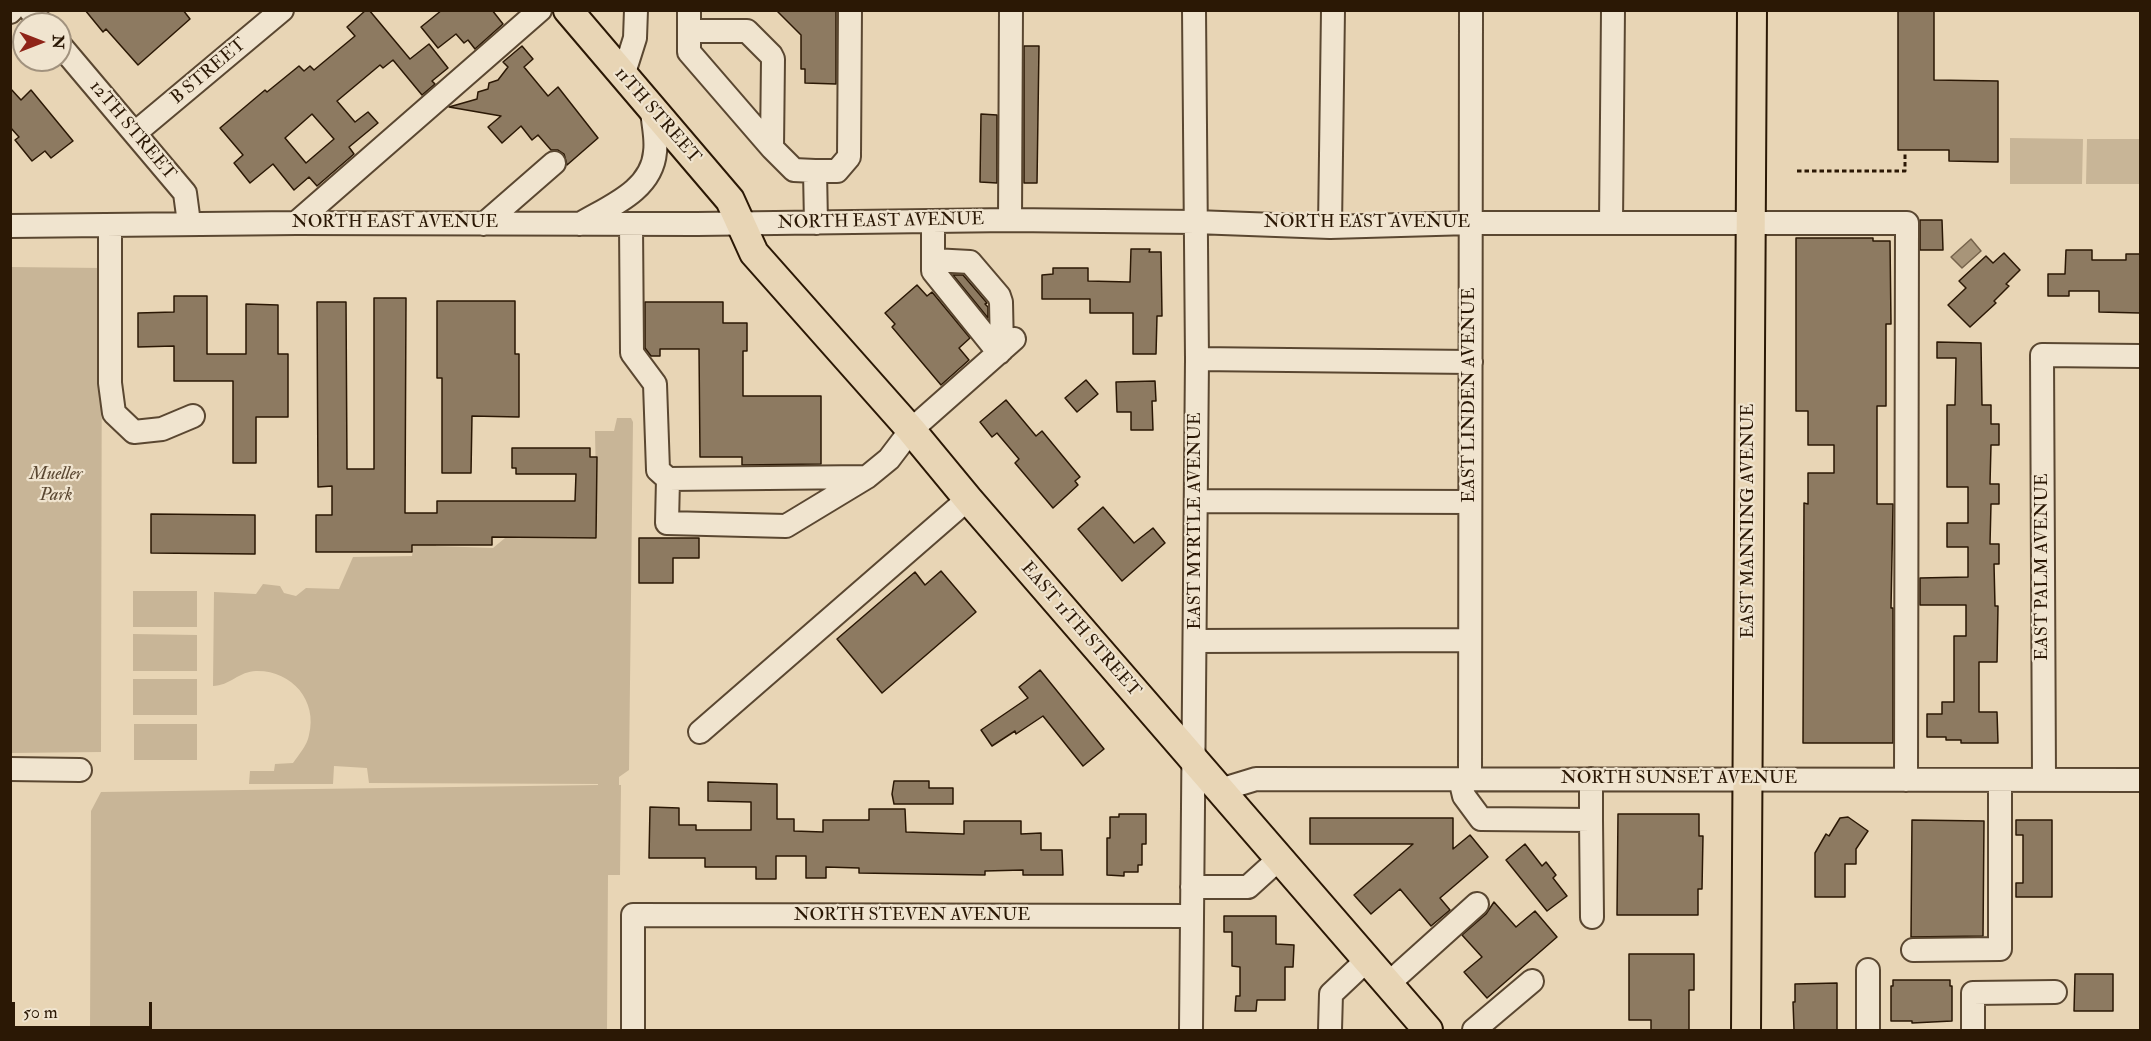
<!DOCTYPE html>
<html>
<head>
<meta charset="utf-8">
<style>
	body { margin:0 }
	#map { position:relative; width:2151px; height:1041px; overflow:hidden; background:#e8d5b5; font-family:"IM FELL Double Pica",serif }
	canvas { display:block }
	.frame { position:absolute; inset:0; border:12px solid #2b1805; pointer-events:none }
	.north { position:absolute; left:12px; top:12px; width:60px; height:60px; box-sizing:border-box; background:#f0e4cf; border:2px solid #a1927e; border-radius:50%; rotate:90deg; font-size:16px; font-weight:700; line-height:24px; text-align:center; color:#2b1805 }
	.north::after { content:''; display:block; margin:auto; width:21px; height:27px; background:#8f2418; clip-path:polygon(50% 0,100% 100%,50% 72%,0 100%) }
	.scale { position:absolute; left:12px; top:1002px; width:140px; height:27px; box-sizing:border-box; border:3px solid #2b1805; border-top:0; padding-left:8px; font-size:18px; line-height:21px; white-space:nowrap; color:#2b1805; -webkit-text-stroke:4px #f0e4cf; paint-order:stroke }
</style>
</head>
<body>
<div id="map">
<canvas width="2151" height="1041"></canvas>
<div class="frame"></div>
<div class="north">N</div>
<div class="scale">50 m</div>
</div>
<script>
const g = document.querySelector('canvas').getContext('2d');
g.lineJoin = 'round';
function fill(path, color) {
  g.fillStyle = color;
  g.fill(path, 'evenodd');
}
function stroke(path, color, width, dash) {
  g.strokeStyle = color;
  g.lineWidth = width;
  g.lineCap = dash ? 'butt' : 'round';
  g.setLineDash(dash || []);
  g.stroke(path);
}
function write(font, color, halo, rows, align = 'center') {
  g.font = font + ' "IM FELL Double Pica",serif';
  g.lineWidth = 4.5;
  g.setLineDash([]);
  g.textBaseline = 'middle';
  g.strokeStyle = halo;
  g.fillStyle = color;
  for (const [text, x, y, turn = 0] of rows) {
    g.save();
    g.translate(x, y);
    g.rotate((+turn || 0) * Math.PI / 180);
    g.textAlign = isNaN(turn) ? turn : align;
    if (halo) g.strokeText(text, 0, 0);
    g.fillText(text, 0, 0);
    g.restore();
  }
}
fill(new Path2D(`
	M2010,138L2083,139L2082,184H2010Z
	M2087,139H2140V184H2086Z
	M10,267L102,268L101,752L11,753Z
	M617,418H631L633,422L629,770L619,777V785H621L620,875H608L607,1030H90L91,811L101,792L598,785V784L369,783L367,768L334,766L333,784H249L250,771H274L275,764L293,763C299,754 307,746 309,735C318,700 291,670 256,671C240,671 229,686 213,686L214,592L256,594L263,584L280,586L284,593L296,596L306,588L339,589L353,557L412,556L414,540L436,539V546L493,548L505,538L506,531L513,538L597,539L595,431H614Z
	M133,591H197V627H133Z
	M133,634L197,635V671H133Z
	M133,679H197V715H133Z
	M134,724H197V760H134Z`), '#c8b597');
const water = new Path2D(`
	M1971,239L1981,251L1962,268L1951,257Z`);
fill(water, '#a89579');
stroke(water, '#76634b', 1.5);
const building = new Path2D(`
	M85,10H183L190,19L138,65L106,29L103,32Z
	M366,10H369L410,59L429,44L448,68L432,81L435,84L422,95L393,60L383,68L380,65L337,101L355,122L368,112L378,123L349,147L354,154L317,186L309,177L294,190L273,164L250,183L234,163L243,155L220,128L265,90L267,92L299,66L304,71L310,66L314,70L355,36L347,27ZM312,114L334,139L306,163L285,138Z
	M442,10H492L503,24L475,49L468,40L464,43L456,34L438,48L421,27Z
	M776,10H836V84L805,83V69H801V35Z
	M1898,10H1934V80L1998,81V162L1949,161V150H1898Z
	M522,46L533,59L524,67L548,96L558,87L598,138L567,165L564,154L558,150H551L538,135L532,140L521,126L502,143L488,127L501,116L449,107L477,99L478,92L488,89L489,83L498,80L508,67L503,62Z
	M1024,46H1039L1037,183H1024Z
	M10,88L21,100L31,90L73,141L51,158L45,151L32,161L15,140L19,137L10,127Z
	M981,114L997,115V183L980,182Z
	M1920,220H1942L1943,250H1920Z
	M1796,238H1873V241H1890L1891,324H1886V406H1877V504H1893L1891,608H1893V743H1803L1804,503L1808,504V473H1834V445H1808V411H1796Z
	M1131,249H1150L1149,252H1161L1162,316H1157L1156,354H1133V313H1090V299H1042V275L1053,274V268H1088V281L1130,282Z
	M2066,250H2092V260H2126V254H2140V313L2099,312V291H2069V296H2048V274H2065Z
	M2004,253L2020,270L2006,284L2009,286L1994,301L1996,303L1970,327L1948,305L1966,288L1959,281L1986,256L1993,263Z
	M953,275H963L987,303L985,304L988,307V318Z
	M917,285L927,296L932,292L970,338L959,348L969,360L941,385L892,327L895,324L885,313Z
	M174,296H207V354H246V304L278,305V354H288V417H256V463H233V381H174V346L138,347V313L174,312Z
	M374,298H406L405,513H437V501H575L576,474H516V468H512V448H590V457H597L596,538L492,537V545H412V552H316V515H332V486L318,487L317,302H346L347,469H374Z
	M437,301H515V354H519V417L472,416L471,473H442V378H437Z
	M645,302H723V323H747V351H743V396H821V464L742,465V457H700L699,349H660V356H651L645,348Z
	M1937,342L1981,343L1982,405H1991V424H1999V445H1991L1990,484H1999V504H1991L1990,544H1999V564H1994L1995,606H1998L1997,662H1979V712H1997L1998,743H1961V740H1946V737H1927V714H1942V702H1954V636H1966V605H1920V578L1968,577V547H1947V523H1968V487H1947V405H1955L1956,358H1937Z
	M1086,380L1098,394L1077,412L1065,398Z
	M1155,381L1156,401H1152L1153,430H1131V412H1117L1116,382Z
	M1006,400L1036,436L1042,431L1080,477L1075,481L1078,485L1053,508L1015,463L1019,459L997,433L992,437L980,422Z
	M1103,507L1134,543L1153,528L1165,543L1122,581L1078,529Z
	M151,514L255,515V554L151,553Z
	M639,538H699V558H673V583H639Z
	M941,571L976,612L882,693L837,639L915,572L925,585Z
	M1040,670L1104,749L1083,766L1043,716L1016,734L1015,731L992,746L981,730L1028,698L1019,687Z
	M894,781H929V788H953V804H894L892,794Z
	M708,782L777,784V819H794V831L823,832V820H869V809H905L906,832L964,834V821H1021V834L1041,833V850H1062L1063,875H1023V870L985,871V875L859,873V868L826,867V878H806V856H776V879H756V867H705V858H649L650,807L679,808V825H696V830H751V802L708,801Z
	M1119,814H1146V844H1142V865H1138V872H1124V876L1107,875V838H1110V817H1119Z
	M1618,814H1699V836H1703L1702,889H1698V915H1617Z
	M1848,817L1868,831L1856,849V864H1845V897H1815V853L1826,834L1829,836L1840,818Z
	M1310,818H1453V849L1470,835L1488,857L1440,898L1450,910L1431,926L1400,889L1371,914L1354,895L1413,844H1310Z
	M1912,820L1984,821L1983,936L1911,937Z
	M2016,820H2052V897H2016V883H2023V835H2016Z
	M1525,844L1542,866L1546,862L1556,875L1553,878L1567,896L1547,911L1506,860Z
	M1494,902L1516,927L1535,911L1557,937L1487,998L1464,972L1482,957L1462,935L1486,914Z
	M1224,916H1276V944L1294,945L1293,967H1285V1000H1257L1256,1011H1235L1236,996H1240V967L1232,966V932H1224Z
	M1629,954H1694V990H1689V1030H1651V1020H1629Z
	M2075,974H2113V1011H2074Z
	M1893,980H1950V986H1952V1021L1912,1023V1021H1891V986H1893Z
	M1837,983V1030H1794L1793,1002H1795V984Z`);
fill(building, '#8d7a61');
stroke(building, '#2b1805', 1.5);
const minor = new Path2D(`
	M30,10L42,24
	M689,10V52L772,148L794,170L815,171L816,223
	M10,12L12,10
	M689,31H747L771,55L773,59L772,148
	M60,45L185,193L189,223
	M623,76L635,38L636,10
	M135,133L282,10
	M815,171H837L849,157L850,10
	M1010,220L1011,10
	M933,221V271L999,353
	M296,223L540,10
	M1611,223L1613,10
	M484,224L554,163
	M580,224C608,207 652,191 655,152C657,139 653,124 652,110
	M631,224L632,353L655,384L658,470L668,479L867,477
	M110,225V383L114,413L134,432L162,429L193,416
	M10,226L296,223L697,224L1010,220L1195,222L1330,227L1471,223H1907L1906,780
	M1330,227L1333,10
	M933,260L970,262L999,296L1001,302L1002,350
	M1197,359L1471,362
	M668,479L667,523L786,526L867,477L889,459L911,430L1014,339
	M1196,501L1470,502
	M1196,641L1470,640
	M700,732L968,499
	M10,769L80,770
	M1460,779L1464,796L1481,819L1591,820V779
	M2044,779L2042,355L2140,356
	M1470,780L1471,10
	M1220,790L1256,779L2140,780
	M1591,820L1592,917
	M1192,887H1248L1280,858
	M1913,950L2000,949V780
	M1868,970V1030
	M1388,984L1477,904
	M633,1030V915L1192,916
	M1191,1030L1197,359L1194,10
	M1330,1030L1331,994L1368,959
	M1474,1030L1532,981
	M1973,1030V993L2055,992`);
const major = new Path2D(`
	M568,10L730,200L754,253L911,430L968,499L1428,1030
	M1746,1030L1752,10`);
stroke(minor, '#5a4731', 26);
stroke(major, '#2b1805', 32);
stroke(new Path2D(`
	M1797,171H1905V153`), '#2b1805', 3, [4.5, 3]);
stroke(minor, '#f0e4cf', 22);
stroke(major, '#e8d5b5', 28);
write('18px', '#2b1805', '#f0e4cf', [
	["B STREET",209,72,-40],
	["11TH STREET",657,116,49],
	["12TH STREET",132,131,50],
	["NORTH EAST AVENUE",881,222,-1],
	["NORTH EAST AVENUE",395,223],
	["NORTH EAST AVENUE",1367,223],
	["EAST LINDEN AVENUE",1470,395,-90],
	["EAST MYRTLE AVENUE",1196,521,-90],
	["EAST MANNING AVENUE",1749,521,-90],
	["EAST PALM AVENUE",2043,567,-90],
	["EAST 11TH STREET",1080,630,49],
	["NORTH SUNSET AVENUE",1679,779],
	["NORTH STEVEN AVENUE",912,916]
]);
write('italic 18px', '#5a4731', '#f0e4cf', [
	["Mueller",56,475],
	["Park",56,496]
]);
</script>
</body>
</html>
